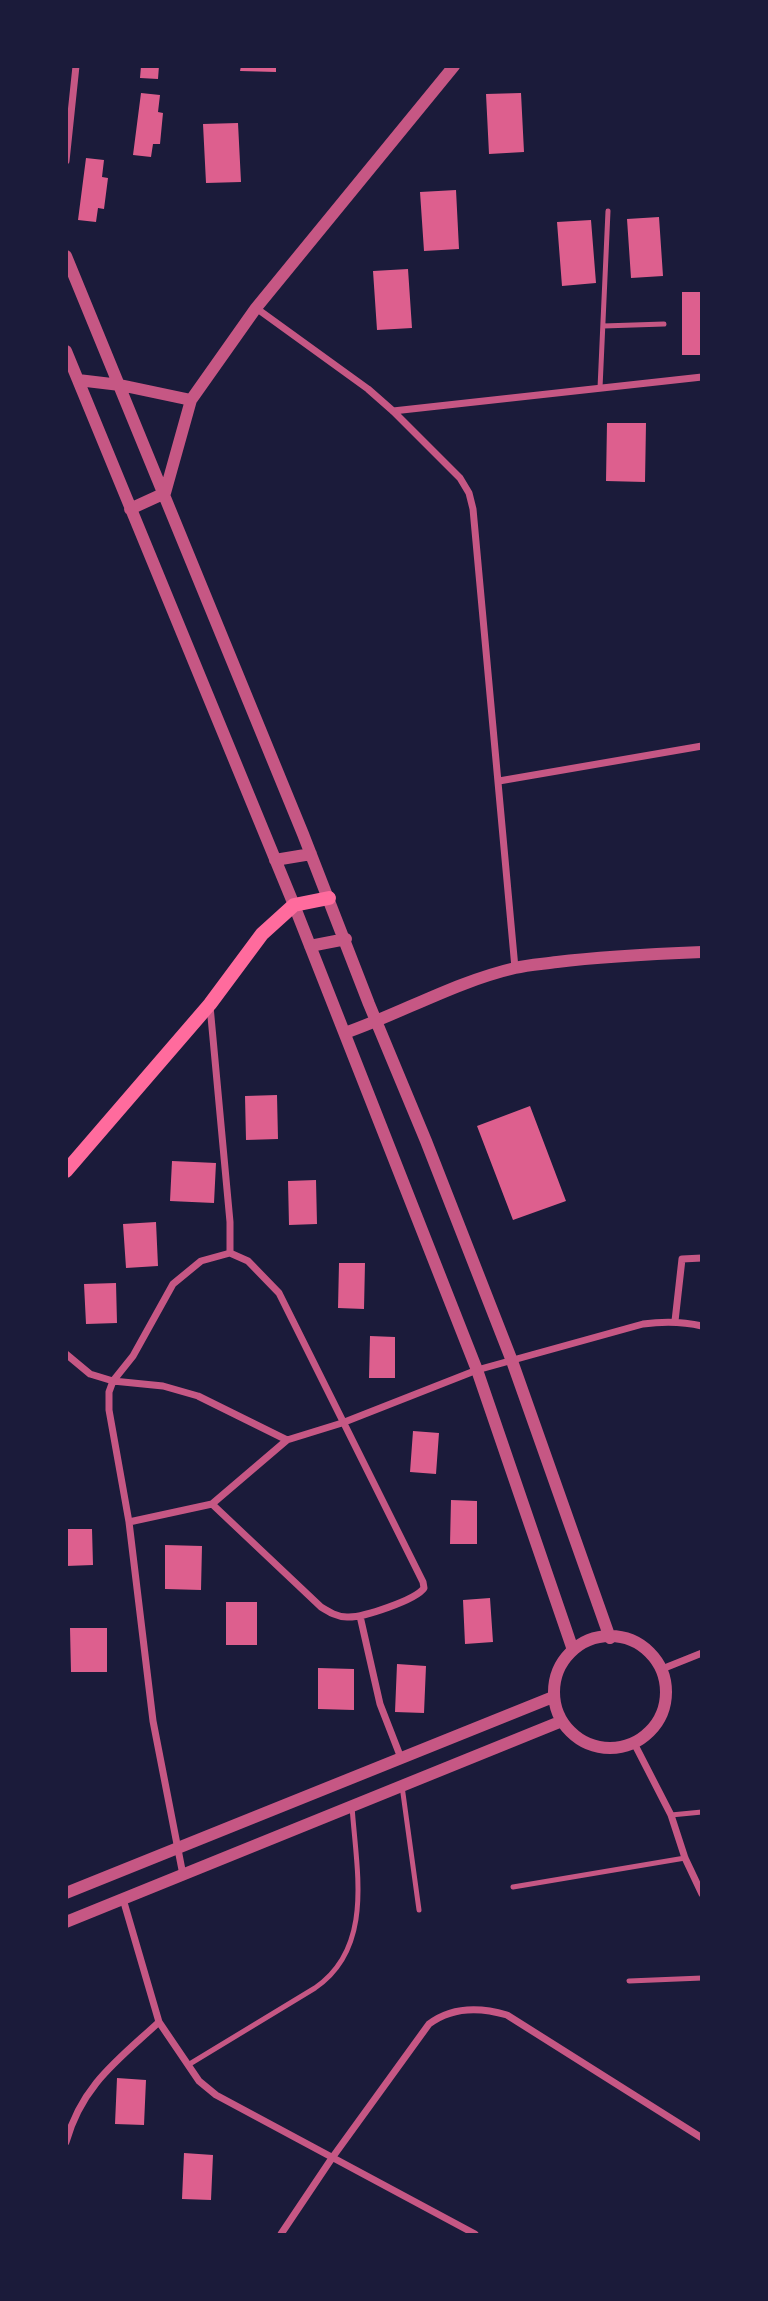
<!DOCTYPE html>
<html>
<head>
<meta charset="utf-8">
<style>
	body { margin:0 }
	#map { position:relative; width:768px; height:2301px; overflow:hidden; background:#1b1b3a; font-family:Mulish,sans-serif }
	canvas { display:block }
	.frame { position:absolute; inset:0; border:68px solid #1b1b3a; pointer-events:none }
</style>
</head>
<body>
<div id="map">
<canvas width="768" height="2301"></canvas>
<div class="frame"></div>
</div>
<script>
const g = document.querySelector('canvas').getContext('2d');
g.lineJoin = 'round';
function fill(path, color) {
  g.fillStyle = color;
  g.fill(path, 'evenodd');
}
function stroke(path, color, width, dash) {
  g.strokeStyle = color;
  g.lineWidth = width;
  g.lineCap = dash ? 'butt' : 'round';
  g.setLineDash(dash || []);
  g.stroke(path);
}
fill(new Path2D(`
	M141,66H159L158,79L140,78Z
	M241,66H276V72L240,71Z
	M141,93L160,95L158,112L163,113L160,144H153L151,157L133,155Z
	M521,93L524,152L489,154L486,94Z
	M238,123L241,182L206,183L203,124Z
	M86,158L104,160L102,177L108,178L104,209L98,208L96,222L78,220Z
	M456,190L459,249L424,251L420,192Z
	M659,217L663,276L631,278L627,219Z
	M591,220L596,283L562,286L557,222Z
	M408,269L412,328L377,330L373,271Z
	M682,292H702V355H682Z
	M607,423H646L645,482L606,481Z
	M277,1095L278,1139L246,1140L245,1096Z
	M530,1106L566,1201L513,1220L477,1126Z
	M172,1161L216,1163L214,1203L170,1201Z
	M316,1180L317,1224L289,1225L288,1181Z
	M156,1222L158,1266L126,1268L123,1224Z
	M339,1263H365L364,1309L338,1308Z
	M116,1283L117,1323L86,1324L84,1284Z
	M370,1336L395,1337V1378H369Z
	M413,1431L439,1433L436,1474L410,1472Z
	M451,1500L477,1501V1544H450Z
	M66,1529H92L93,1565L66,1566Z
	M165,1545L202,1546L201,1590L165,1589Z
	M490,1598L493,1642L465,1644L463,1600Z
	M226,1602H257V1645H226Z
	M70,1628H107V1672H71Z
	M397,1664L426,1666L424,1713L395,1712Z
	M318,1668L354,1669V1710L318,1709Z
	M117,2078L146,2080L144,2125L115,2124Z
	M184,2153L213,2155L211,2200L182,2199Z`), '#dd5f8e');
stroke(new Path2D(`
	M603,326L664,324
	M600,388L608,211
	M402,1786L419,1910
	M671,1815L702,1812
	M513,1887L685,1858
	M629,1981L702,1978
	M188,2065L315,1988C375,1947 356,1869 352,1806`), '#c65784', 5);
stroke(new Path2D(`
	M66,161L76,66
	M256,308L368,389L393,411L460,478L469,493L473,509L515,968
	M393,411L702,377
	M499,781L702,746
	M210,1006L230,1222V1253
	M675,1321L682,1259L702,1258
	M66,1354L90,1374L113,1381L163,1386L198,1396L287,1440
	M129,1522L212,1504L287,1440L342,1423L477,1370L643,1324C664,1321 681,1321 702,1326
	M360,1616L380,1704L401,1758
	M662,1669L702,1653
	M634,1743L671,1815L685,1858L702,1894
	M183,1875L153,1721L129,1522L109,1410V1392L113,1381L133,1356L173,1284L201,1261L230,1253L248,1261L279,1293L423,1582L424,1588C416,1600 362,1618 347,1617C337,1617 329,1612 321,1607L212,1504
	M123,1899L159,2022L199,2081L216,2095L475,2234
	M66,2142C82,2085 118,2060 159,2022
	M281,2234L332,2158L429,2024C453,2006 480,2007 507,2015L702,2138`), '#c65784', 7);
stroke(new Path2D(`
	M66,256L303,834L369,1004L426,1141L512,1361L610,1638
	M66,351L294,905L477,1370L573,1650
	M78,380L120,385L191,400
	M130,509L165,493L191,400L256,308L454,66
	M275,860L311,854
	M310,946L346,939
	M345,1033C402,1013 455,982 515,968C528,965 543,964 557,962C605,956 653,954 702,952
	M554 1692a56 56 0 1 1 112 0a56 56 0 1 1-112 0Z
	M66,1893L553,1697
	M66,1922L562,1721`), '#c65784', 12);
stroke(new Path2D(`
	M66,1171L210,1004L262,934L294,905L329,898`), '#ff6b9d', 14);
</script>
</body>
</html>
